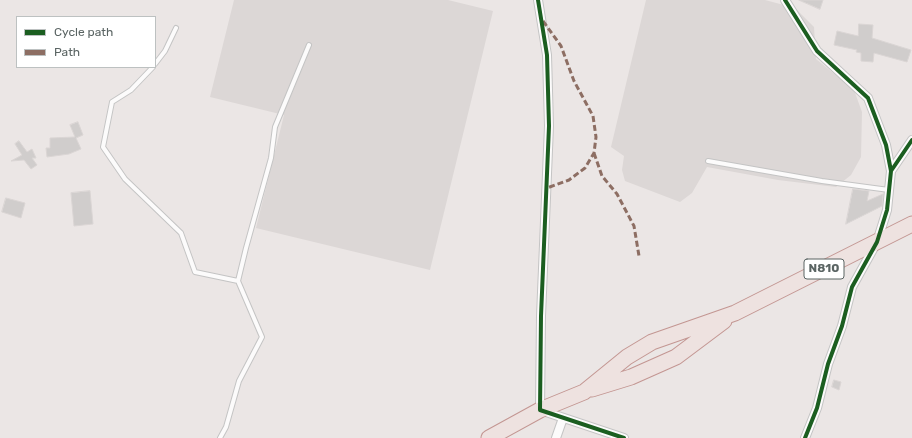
<!DOCTYPE html>
<style>
body{margin:0}
#map{position:relative;width:912px;height:438px;overflow:hidden;background:#ebe6e5;font-family:Rubik,sans-serif}
canvas{display:block}
.legend{position:absolute;left:16px;top:16px;width:140px;height:52px;box-sizing:border-box;background:#fff;border:1px solid #bdc1c1;margin:0;padding:5px 7px;list-style:none;font-size:12px;color:#5a6463}
.legend li{display:flex;align-items:center;gap:8px;height:20px}
.legend b{width:20px;border:1px solid #bdc1c1}
</style>
<div id="map">
<canvas width="912" height="438"></canvas>
<ul class="legend">
<li><b style="height:5px;background:#1b5e20"></b>Cycle path</li>
<li><b style="height:5px;background:#8d6e63"></b>Path</li>
</ul>
</div>
<script>
const context = document.querySelector('canvas').getContext('2d');
context.lineJoin = 'round';
function fillPath(path, color) { context.fillStyle = color; context.fill(path, 'evenodd'); }
function stroke(path, color, width, dash) { context.strokeStyle = color; context.lineWidth = width; context.lineCap = dash ? 'butt' : 'round'; context.setLineDash(dash || []); context.stroke(path); }
function drawText(font, color, halo, rows, align = 'center') {
  context.font = font + ' Rubik,sans-serif'; context.lineWidth = 3; context.setLineDash([]); context.textBaseline = 'middle'; context.strokeStyle = halo; context.fillStyle = color; for (const [text, x, y, turn = 0] of rows) {
    context.save(); context.translate(x, y); context.rotate((+turn || 0) * Math.PI / 180); context.textAlign = isNaN(turn) ? turn : align; if (halo) context.strokeText(text, 0, 0); context.fillText(text, 0, 0); context.restore();
  }
}
const industrial = new Path2D(`
 M234,0H448L493,11L430,270L256,228L284,115L210,97Z
 M646,0H765L795,8L814,27L816,59L854,90L862,112L861,157L851,175L836,187L778,180L707,167L692,193L680,202L625,181L622,170L624,156L611,147Z`);
const building = new Path2D(`
 M799,0H823L820,9Z
 M859,24L873,25L872,38L911,50L907,62L874,53L873,62L861,61V53L856,52L857,50L834,45L837,31L858,36Z
 M78,122L83,135L76,138L81,149L69,154L47,157L46,148H50V138L75,137L70,125Z
 M19,141L27,152L32,149L36,158H32L37,165L31,169L24,160L11,161L22,155L15,144Z
 M853,189L869,191L867,201L883,194L882,206L846,224Z
 M90,191L93,224L74,226L71,193Z
 M6,198L25,203L21,218L2,212Z
 M834,380L841,382L839,390L832,387Z`);
const lane = new Path2D(`
 M155,64L165,51L176,28
 M153,67L131,90L112,102L103,147L125,179L181,233L195,272L238,281
 M708,161L822,181L889,190
 M220,438L226,427L239,381L262,337L238,281L246,248L271,158L275,127L309,45`);
const street = new Path2D(`
 M538,0L547,55L549,126L541,316L540,410L624,438
 M785,0L817,51L868,98L886,145L891,171
 M556,438L563,418
 M805,438L817,408L828,364L842,326L852,287L877,242L887,210L891,171L912,140`);
const highway = new Path2D(`
 M592,389L631,377L676,357L724,321
 M489,438L540,410L584,392L627,357L652,342L735,313L912,224`);
const quiet = new Path2D(`
 M543,21L561,46L574,81L593,116L596,137L594,153L585,168L569,180L547,188
 M594,153L602,176L617,194L634,226L639,256`);
const cycleway = new Path2D(`
 M538,0L547,55L549,126L541,316L540,410L624,438
 M785,0L817,51L868,98L886,145L891,171
 M805,438L817,408L828,364L842,326L852,287L877,242L887,210L891,171L912,140`);
const shields = [
 [824,269,40]
];
const shieldNames = [
 ["N810",824,269]
];
fillPath(industrial, '#dcd7d6');
fillPath(building, '#d0cdcc');
stroke(building, '#dad5d4', 1);
stroke(lane, '#c4c4c4', 6);
stroke(street, '#c4c4c4', 10);
stroke(highway, '#c39692', 17);
stroke(lane, '#fcfbfb', 4);
stroke(street, '#fcfbfb', 8);
stroke(highway, '#eee2e0', 15);
stroke(quiet, '#8d6e63', 3, [6, 3]);
stroke(cycleway, '#1b5e20', 4);
for (const [x, y, w] of shields) { const box = new Path2D(); box.roundRect(x - w / 2, y - 10, w, 20, 3); context.fillStyle = '#fff'; context.fill(box); stroke(box, '#5a6463', 1); }
drawText('bold 12px', '#5a6463', null, shieldNames);
</script>
